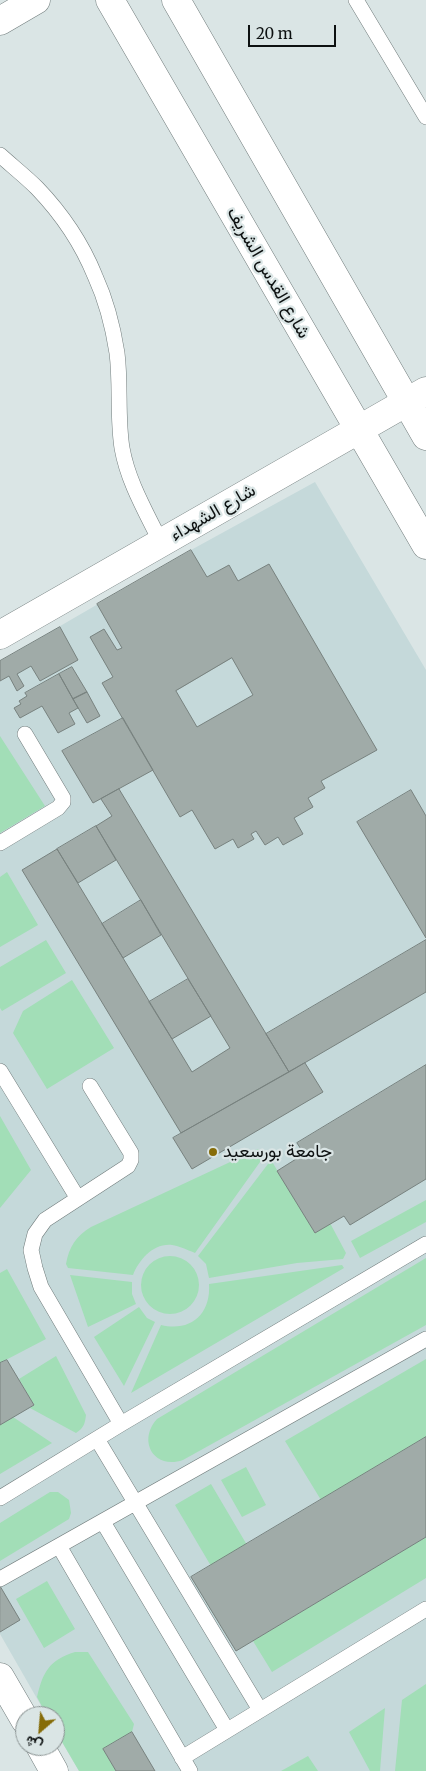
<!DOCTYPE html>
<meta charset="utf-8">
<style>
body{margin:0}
#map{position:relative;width:426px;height:1771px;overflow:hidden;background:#dae5e5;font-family:Merriweather,Vazirmatn,serif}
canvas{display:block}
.north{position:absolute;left:15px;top:1706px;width:50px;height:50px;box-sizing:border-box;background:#dae5e5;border:1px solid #889090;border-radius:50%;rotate:207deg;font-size:14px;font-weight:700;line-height:20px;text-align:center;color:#0d1111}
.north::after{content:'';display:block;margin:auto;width:18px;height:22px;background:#866c08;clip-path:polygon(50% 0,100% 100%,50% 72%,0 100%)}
.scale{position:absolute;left:248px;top:25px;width:88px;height:22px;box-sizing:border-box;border:2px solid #0d1111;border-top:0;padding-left:6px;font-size:15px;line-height:18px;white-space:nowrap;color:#0d1111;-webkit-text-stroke:4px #dae5e5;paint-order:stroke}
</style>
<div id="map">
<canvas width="426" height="1771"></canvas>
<div class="north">ش</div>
<div class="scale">20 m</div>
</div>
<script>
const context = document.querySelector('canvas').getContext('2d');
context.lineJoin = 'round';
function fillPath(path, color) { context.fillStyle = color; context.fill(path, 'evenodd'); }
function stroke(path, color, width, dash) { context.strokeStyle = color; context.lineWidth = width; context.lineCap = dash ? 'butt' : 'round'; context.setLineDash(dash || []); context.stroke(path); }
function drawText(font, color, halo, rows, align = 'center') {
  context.font = font + ' Merriweather,Vazirmatn,serif'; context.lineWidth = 4.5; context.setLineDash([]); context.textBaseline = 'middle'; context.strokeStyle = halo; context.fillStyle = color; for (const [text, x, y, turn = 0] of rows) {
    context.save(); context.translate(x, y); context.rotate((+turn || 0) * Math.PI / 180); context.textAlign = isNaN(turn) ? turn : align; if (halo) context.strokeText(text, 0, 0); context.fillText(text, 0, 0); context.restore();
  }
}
const built = new Path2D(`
 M315,482L426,670V1771H79L55,1730V1716H47L0,1634V661L191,550Z`);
const green = new Path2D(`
 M0,736L45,806L0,833Z
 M7,872L38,925L0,947V877Z
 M46,940L66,973L2,1011L0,1008V967Z
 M72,980L114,1048L47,1089L13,1033L23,1011Z
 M0,1116L31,1170L0,1208Z
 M258,1149L265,1155L195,1253C188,1250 179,1246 172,1245C153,1243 139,1260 133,1275L68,1268L66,1264C69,1247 76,1236 91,1227Z
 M271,1160L315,1233L330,1223L346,1253L343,1259L297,1263L209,1278L206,1264L198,1256Z
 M426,1200V1222L360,1258L351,1241Z
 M141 1285a29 29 0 1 1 58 0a29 29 0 1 1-58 0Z
 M426,1258V1325L183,1460C154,1470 137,1441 157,1419Z
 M342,1265L344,1268L131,1393L161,1325C190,1332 211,1315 209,1284Z
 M7,1269L46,1339L0,1363V1273Z
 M70,1275L132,1282V1294L136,1304L88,1327Z
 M139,1307L147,1318L155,1322L124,1386L94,1337Z
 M56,1356L86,1415C85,1423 84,1428 76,1433L30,1408L34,1405L19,1379Z
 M426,1359V1437L321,1500L285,1441Z
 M13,1417L52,1443L0,1474V1425Z
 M246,1467L266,1505L242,1517L221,1480Z
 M211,1484L247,1545L211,1566L175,1505Z
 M50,1492H58L69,1500L71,1513L69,1519L0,1561V1523Z
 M426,1537V1578L272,1672L253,1641Z
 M47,1581L75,1629L44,1648L16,1599Z
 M75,1652H88L134,1724L132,1732L103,1749L116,1771H79L55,1730V1716H47L37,1697C43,1672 49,1660 75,1652Z
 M426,1684V1771H395L402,1700Z
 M385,1708L380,1771H370L349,1732Z
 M308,1756L318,1771H281Z`);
const building = new Path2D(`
 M191,550L207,577L229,565L238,581L269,564L377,750L321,781L325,788L308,798L313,807L294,818L303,834L283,845L278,837L265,845L256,831L251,834L254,839L238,848L233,839L215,849L192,810L180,817L102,683L113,677L90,637L104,629L117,650L122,648L97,604ZM232,658L253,695L197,727L176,691Z
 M60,627L78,660L40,681L31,666L17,674L24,686L17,691L9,676L0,681V661Z
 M72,667L87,692L73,699L59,674Z
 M59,674L78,708L69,713L75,724L58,733L42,706L20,718L14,708L21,704L19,701L27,696L25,693Z
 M87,692L100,716L87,723L73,699Z
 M123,718L153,770L93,803L62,751Z
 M119,789L289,1072L181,1133L22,870L57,849L192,1072L230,1048L96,826L112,816L101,799Z
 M411,790L426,816V938L357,822Z
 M96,826L116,860L78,883L57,849Z
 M141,900L161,935L123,958L102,924Z
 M426,940V992L289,1072L266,1034Z
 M188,979L211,1016L172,1039L149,1002Z
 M305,1063L323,1092L192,1169L173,1138Z
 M426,1065V1179L350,1225L344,1216L315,1233L277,1171L304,1154L297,1143Z
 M7,1360L34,1405L0,1425V1363Z
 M426,1437V1537L236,1651L191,1577Z
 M0,1586L20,1620L0,1632Z
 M132,1732L155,1771H116L103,1749Z`);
const service = new Path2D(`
 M356,0L426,117
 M0,155C12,166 25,176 37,188C61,213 82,244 95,276C106,300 113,327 117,353C121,385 117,416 122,448C128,482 146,512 161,543
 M0,843L58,808L63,802V798L25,734
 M0,1071L77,1197
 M90,1086L131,1153V1160L128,1166L45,1220L35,1234L31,1250L35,1268L41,1287L121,1424
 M97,1439L260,1710
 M0,1498L121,1424L426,1244
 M103,1522L227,1730
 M59,1546L190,1771
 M0,1579L426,1339
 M182,1758L426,1609`);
const minor = new Path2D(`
 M0,635L426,391
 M0,1677L25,1720
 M40,1746L54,1771`);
const secondary = new Path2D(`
 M110,0L426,545
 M176,0L426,436
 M0,21L36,0`);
const markers = [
 [213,1152,5,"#866c08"]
];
const streetNames = [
 ["شارع القدس الشريف",268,273,60],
 ["شارع الشهداء",213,513,-30]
];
const poiNames = [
 ["جامعة بورسعيد",223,1152]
];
fillPath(built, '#c5d9da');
fillPath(green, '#a2deb7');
fillPath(building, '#a0aba8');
stroke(building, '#78827f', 1);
stroke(service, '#717c7c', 16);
stroke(minor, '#717c7c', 29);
stroke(secondary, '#717c7c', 29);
stroke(service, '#fff', 15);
stroke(minor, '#fff', 28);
stroke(secondary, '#fff', 28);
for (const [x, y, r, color] of markers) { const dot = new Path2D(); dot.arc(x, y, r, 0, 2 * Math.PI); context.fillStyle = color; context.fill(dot); stroke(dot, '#dae5e5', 2); }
drawText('18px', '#0d1111', '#dae5e5', streetNames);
drawText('18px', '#0d1111', '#dae5e5', poiNames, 'left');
</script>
